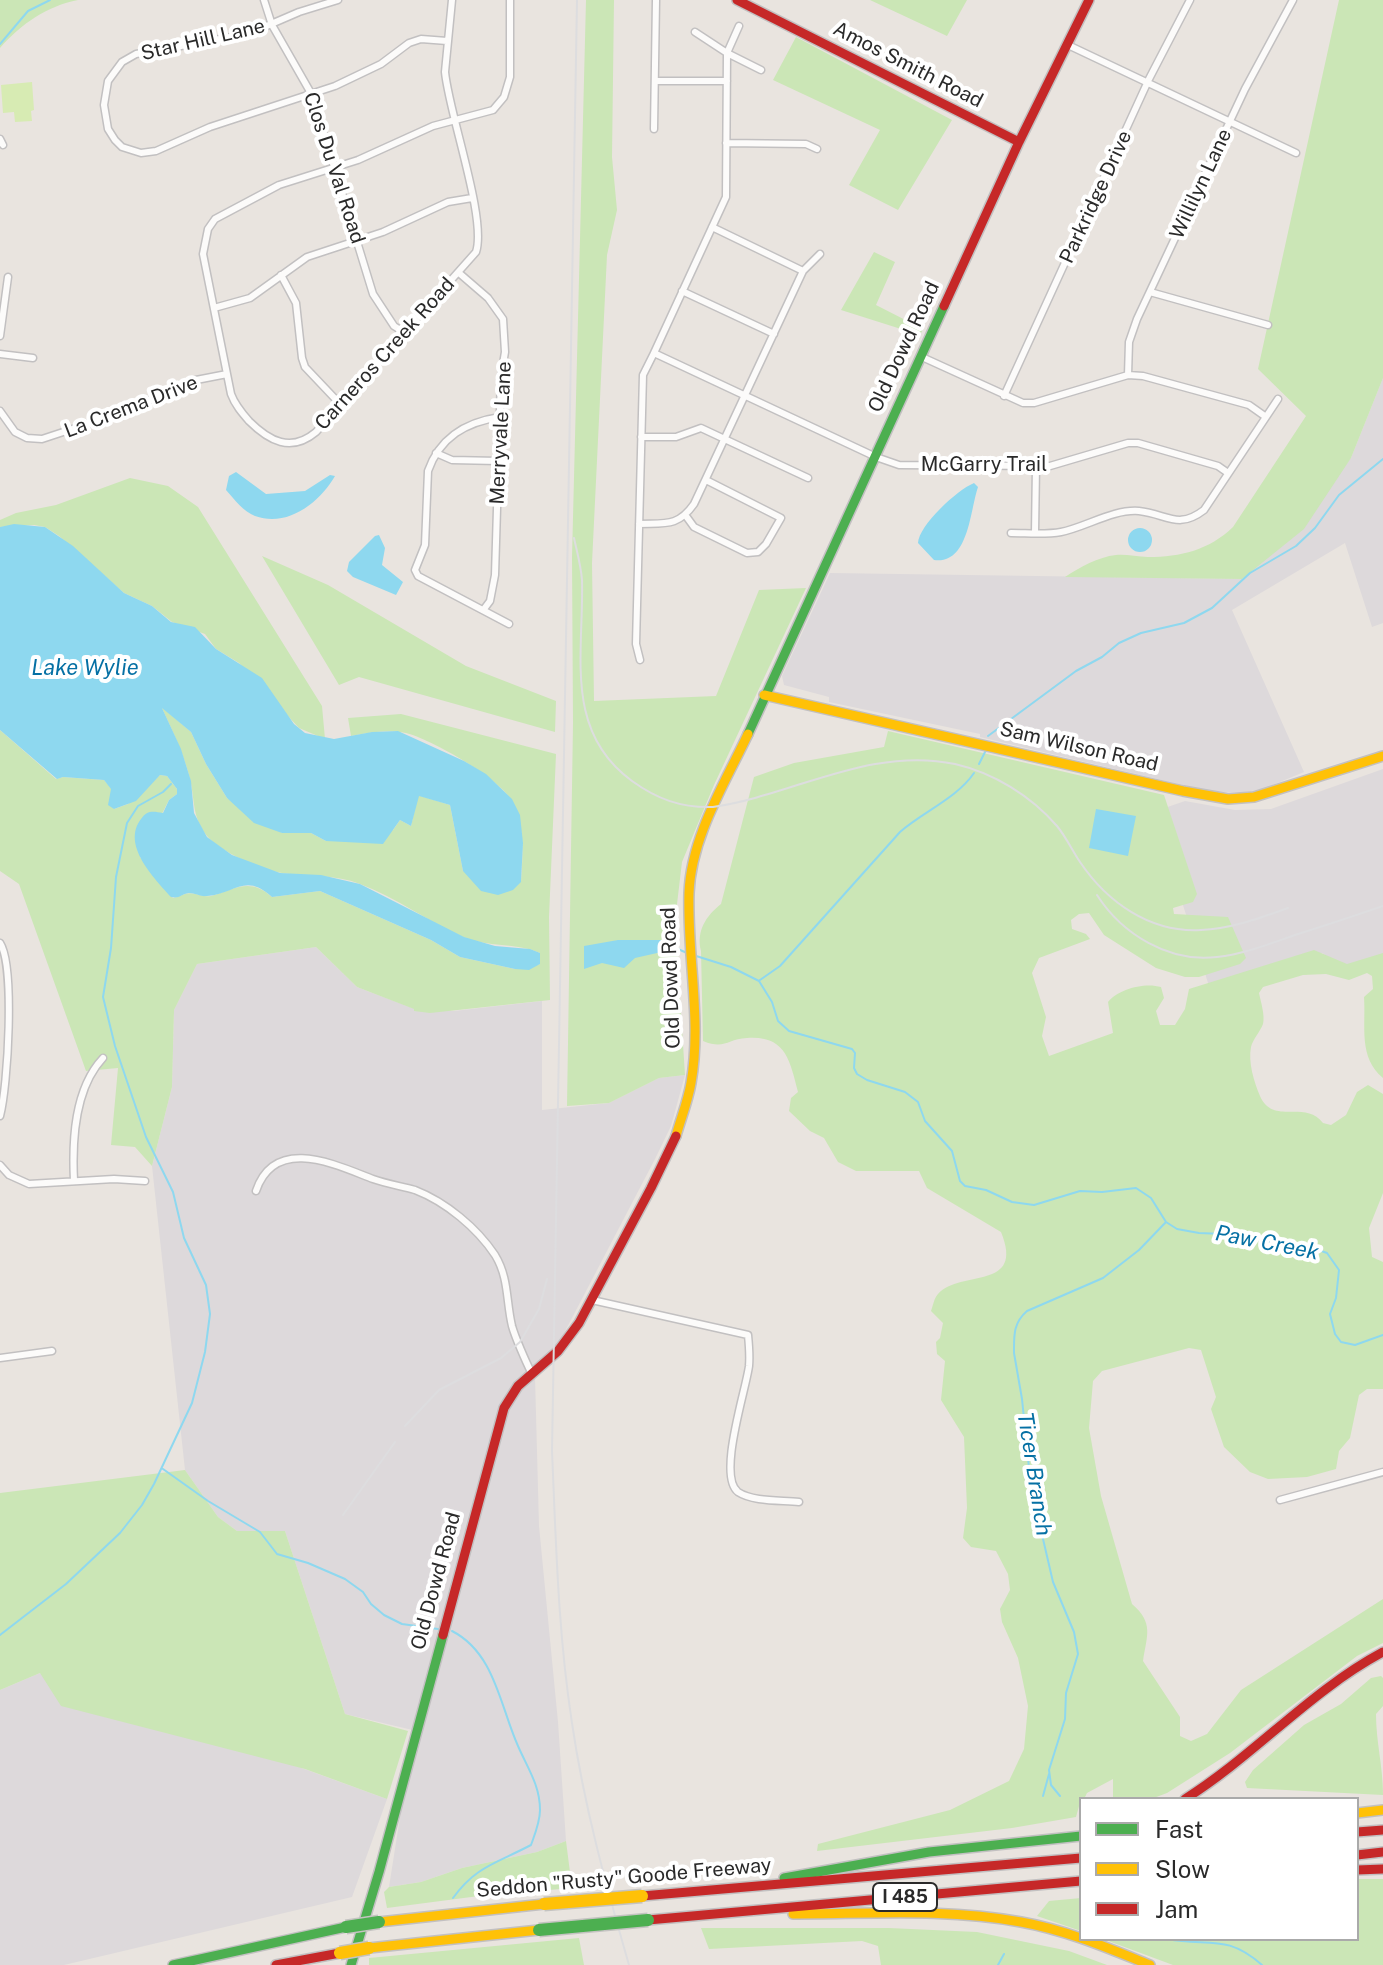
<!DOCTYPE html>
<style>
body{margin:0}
#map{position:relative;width:1383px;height:1965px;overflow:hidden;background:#e9e4df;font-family:"Public Sans",sans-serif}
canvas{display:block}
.legend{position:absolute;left:1079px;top:1797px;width:280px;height:144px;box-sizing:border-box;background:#fff;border:2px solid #aaa;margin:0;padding:10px 14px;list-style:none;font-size:24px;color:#2a2a2a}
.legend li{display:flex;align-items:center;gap:16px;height:40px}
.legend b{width:40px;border:2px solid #aaa}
</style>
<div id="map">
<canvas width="1383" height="1965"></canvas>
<ul class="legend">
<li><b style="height:10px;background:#4caf50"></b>Fast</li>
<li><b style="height:10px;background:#ffc107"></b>Slow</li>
<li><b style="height:10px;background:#c62828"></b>Jam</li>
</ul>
</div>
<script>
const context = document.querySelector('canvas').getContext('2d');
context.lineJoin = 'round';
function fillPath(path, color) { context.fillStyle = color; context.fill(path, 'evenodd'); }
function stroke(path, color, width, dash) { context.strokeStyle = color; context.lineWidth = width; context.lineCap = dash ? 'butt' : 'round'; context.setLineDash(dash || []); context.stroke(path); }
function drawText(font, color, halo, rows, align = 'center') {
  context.font = font + ' "Public Sans",sans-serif'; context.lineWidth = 8; context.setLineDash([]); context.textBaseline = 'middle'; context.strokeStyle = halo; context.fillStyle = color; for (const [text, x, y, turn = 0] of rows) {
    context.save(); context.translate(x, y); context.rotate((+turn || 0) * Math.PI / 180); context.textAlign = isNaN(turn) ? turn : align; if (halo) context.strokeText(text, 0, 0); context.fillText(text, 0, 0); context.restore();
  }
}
const industrial = new Path2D(`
 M1383,378V623L1372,627L1345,543L1232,610L1304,772L1263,789L1240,793L1208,791L980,737V734L829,702V697L784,685L782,676L830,573L1242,579L1351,458Z
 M1383,769V958L1344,970L1322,953L1210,989L1153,812L1185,801L1235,810L1271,809Z
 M316,947L357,987L415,1009L454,1011L542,1001V1110L609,1103L659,1078L685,1075L671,1126L655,1159L561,1339L535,1377L539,1526L558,1722L566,1841L537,1852L462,1868L421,1882L389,1887L403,1798L421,1732L345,1714L285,1531H237L218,1517L185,1470L152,1166L172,1087L174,1010L197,964Z
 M40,1673L387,1799L352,1897L64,1965H0V1690Z`);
const green = new Path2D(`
 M0,0H78C47,6 21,24 0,48Z
 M586,0H614L612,157L617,210L607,255L592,563L594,701L716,696L759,590L806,588L714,785L682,862L675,921L685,1075L659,1078L609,1103L567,1106L573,723L572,557Z
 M870,0H967L947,36Z
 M1339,0H1383V378L1351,458L1304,529L1242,579L1065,577C1080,567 1098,557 1116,555C1126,554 1137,557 1148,557C1181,557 1209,550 1233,527L1306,416L1258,369Z
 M796,37L952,120L898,210L849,185L880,130L773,80Z
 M874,252L895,262L876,305L923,329L920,335L841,310Z
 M130,478L168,486L198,507L322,706L325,739L299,728L239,663L216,649L205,634L172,622L152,606L124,593L59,536L45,527L34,525L0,527V520L16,513L56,505Z
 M262,556L328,585L466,666L556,701L555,732L359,677L339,685Z
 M161,706L191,732L206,764L227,798L282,833H311L326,841H350L393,830L400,820L411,826L418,795L450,805L463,871L521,882C523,854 525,829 513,803C503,780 431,739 406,733C387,729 369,733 351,736L348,718L401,714L556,754L549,917L550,1000L430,1013L414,1011V1009L357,987L316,947L197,964L174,1010L172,1087L152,1166L135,1147L111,1145L118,1068L86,1071L19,884L0,871V730L56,779L63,777L104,780L112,789L114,809L128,804L160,775L167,776L177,789V794L169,800L140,857L173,898C178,897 181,895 185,894C194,891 202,898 211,896C235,889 250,877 272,897L320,891L431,940L460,957L515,969L540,964V953C516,942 488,948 463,937C428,922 396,897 360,884C335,874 309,877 282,873C262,870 220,852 207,836C192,818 195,800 190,779C184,754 172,730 161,706Z
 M888,731L1164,795L1197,894L1193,902L1173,908L1174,914L1228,917L1246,958L1240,964L1199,977H1185L1156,968L1104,935L1089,913L1079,914L1071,920L1072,929L1086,934L1090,939L1039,958L1032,973L1046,1017L1042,1036L1049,1056L1113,1033L1108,1002C1118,989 1145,982 1161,987L1164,998L1156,1011L1160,1025H1175L1185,1009L1189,989L1314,950L1347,964L1383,953V1078C1358,1057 1366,1027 1364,997L1373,989L1372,976L1367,973L1349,980L1326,974L1303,975L1263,987L1259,993C1261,1003 1265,1015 1263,1024C1260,1032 1253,1039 1251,1047C1248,1062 1254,1082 1260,1096C1273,1126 1305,1099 1323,1123L1331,1125L1346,1115L1357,1092L1368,1085L1383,1094V1193L1369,1228L1372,1257L1383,1262V1389H1367L1359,1395L1350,1438L1339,1451L1336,1469L1307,1477L1268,1479L1250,1472L1224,1447L1211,1409L1216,1397L1201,1350L1189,1348L1102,1371L1093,1381L1089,1428L1101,1496L1132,1604C1154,1623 1147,1635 1143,1661L1180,1717V1736L1191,1741L1207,1734L1241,1690L1383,1599V1643L1357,1656L1230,1753L1167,1793L1151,1799H1113V1779L1087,1793L1084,1799H1081L1076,1817L1012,1828L817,1851L818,1844L950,1810L1009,1781L1024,1749L1028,1706L1018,1658L1002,1622L1000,1609L1010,1590L1008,1574L996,1551L971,1547L963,1538L967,1508L964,1437L941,1400L945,1361L937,1354L936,1342L940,1338L943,1323L931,1311C933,1306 934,1298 938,1294C961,1269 1025,1291 1001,1232L927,1188L919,1171H856L838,1162L824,1138L810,1131L789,1111L791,1098L798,1092C790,1061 786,1035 747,1038C727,1039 725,1050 703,1041L701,951C696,931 706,916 721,904L754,777L794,763L884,747Z
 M185,1470L218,1517L237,1531H285L345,1714L408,1731L387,1799L305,1769L61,1706L40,1673L0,1690V1493Z
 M1381,1676L1383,1678V1706L1376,1714C1376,1742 1383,1766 1383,1795L1247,1788L1245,1782L1253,1770L1304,1725L1341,1704L1371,1678Z
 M566,1841L572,1888L479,1896L387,1908L384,1892L389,1887L421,1882L462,1868L537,1852Z
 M1357,1879H1383V1965H1173L1103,1939H1357Z
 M1081,1898V1931L1037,1916L1049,1901Z
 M701,1928H889L977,1932L1069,1951L1107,1965H881L878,1946L862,1941L709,1949Z
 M579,1938L584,1965H369V1958Z`);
const pitch = new Path2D(`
 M32,82L34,110L31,111L32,121L15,122L14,112L3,113L1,85Z`);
const water = new Path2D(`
 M236,472L266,494L305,491L330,475L335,476C320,502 288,528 255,516C244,512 234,499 226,490L229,476Z
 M974,483L978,487C970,510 969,565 934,560L918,543C919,525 957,490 974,483Z
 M14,524L45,527L73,546L124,593L152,606L171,622L195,627L216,649L262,678L294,724L305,733L334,739L372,732L398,731L464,761L486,774L512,799L520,815L523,843L521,882L513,890L498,895L481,891L463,871L450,805L419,796L411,826L400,820L383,844L326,841L311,833H282L254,823L227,798L206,764L191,732L162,708L181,749L191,781L194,813L207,837L232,855L280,873L321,875L360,884L464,937L495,946L530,949L540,953V964L529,970L515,969L460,957L431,940L320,891L272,897C245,872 235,894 207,896C201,897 195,893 189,893C181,894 180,899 171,897C154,878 121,845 141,819C147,810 153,811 163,813L169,800L177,794V789L167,776L160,775L136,801L114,809L108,805L111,789L104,780L63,777L57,779L0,730V527Z
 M1128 540a12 12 0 1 1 24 0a12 12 0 1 1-24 0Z
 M379,535L385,548L382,565L403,582L396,595L353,577L347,571L349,562L375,536Z
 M1096,809L1136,816L1128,856L1089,848Z
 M618,940H663L673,946L666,951L635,958L624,968L602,963L584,969V946Z`);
const stream = new Path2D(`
 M0,44L28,11L50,0
 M988,736L1076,671L1102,657L1119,643L1141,633L1184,623L1212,608L1250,573L1296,546L1315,528L1339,495L1383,459
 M979,764L985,752
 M671,946L687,953
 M693,955L731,967L759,981L772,1002L778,1021L789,1031L852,1049L855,1053L854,1068L857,1074L867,1080L905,1092L918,1102L925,1121L952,1151L960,1181L965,1186L986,1190L1012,1202L1034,1205L1080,1191L1102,1192L1136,1188L1151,1198L1166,1222L1177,1229L1199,1233L1249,1235L1283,1247L1313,1248L1327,1253L1339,1270L1336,1298L1330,1314L1335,1334L1341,1342L1355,1345L1383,1335
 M760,980L780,966L900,832C923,812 957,798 974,773
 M163,1469L208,1501L260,1532L277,1554L308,1563L345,1579L363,1592L371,1604L384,1615L402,1624L438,1629
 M452,1631C495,1653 500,1706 518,1746C527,1767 540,1785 540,1810C540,1822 535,1834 531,1845C497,1863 476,1866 453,1898
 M0,1635L66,1584L120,1533L142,1505L154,1484L192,1403L205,1352L210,1314L206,1285L184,1238L173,1192L146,1137L115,1046L103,997L111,948L116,877L127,823L138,806L163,792L171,784
 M1043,1796L1049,1774
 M1060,1796L1051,1785L1049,1770L1065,1719L1066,1693L1078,1654L1074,1632L1053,1582L1040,1526L1029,1468L1022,1399L1014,1353C1014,1336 1013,1323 1027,1311L1103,1278L1139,1250L1166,1222
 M1167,1939C1208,1947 1226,1933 1262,1965
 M998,1965L1004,1954`);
const street = new Path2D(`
 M264,0L272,25L312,95L373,294L394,326L405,333
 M338,0L299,12L248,34L136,54L122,62L108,81L104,105L108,129L115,140L122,147L141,153L156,151L210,127L335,86L381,64L409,43L421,39L447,41
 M452,0L445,72C449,114 487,219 476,252L316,432C291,453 269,441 249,421C242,413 235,405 231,394L203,254L208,229L215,219L279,185L358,160L433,126L493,110L504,97L510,77V0
 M695,32L727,53L761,70
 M1068,45L1296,153
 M655,81H727
 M654,129L656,0
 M0,139L3,145
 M726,143L806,144L817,149
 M712,227L803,271
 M459,273L488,298L503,319L505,352L501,376L495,575L490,601L484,609
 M281,275L296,303L302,358L305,367L341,405
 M682,291L774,334
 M1150,292L1268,325
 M214,308L250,298L307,257L383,232L448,202L472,198
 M0,336L8,277
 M654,353L726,197L727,53L739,26
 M0,354L33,358
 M922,357L1023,403H1034L1128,375L1143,376L1249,405L1266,417
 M1128,375L1129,342L1137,319L1245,89L1293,0
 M1004,396L1149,79L1190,0
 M0,411L15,432L27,438L42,439L127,411L191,381L227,374
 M500,417C466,422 440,437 428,471L425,545L415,570L418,576L509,624
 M641,437H676L701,428L808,478
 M436,453L452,460L498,461
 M686,516L694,527L747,553L758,552L766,544L781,518L706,480
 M639,524C665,523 678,527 694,504L803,271L820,254
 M1011,533C1027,533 1045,535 1061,532C1086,527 1113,509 1139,511C1167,514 1178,530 1204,510L1278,399
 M1035,533L1036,466
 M640,660L636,644L643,375L654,353L876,457L899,465L1050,466L1128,443H1138L1218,466L1228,473
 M0,943C15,966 8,1086 0,1116
 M0,1165L9,1175L29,1184L114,1179L145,1181
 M74,1181C72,1141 74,1089 103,1058
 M256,1191C275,1135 336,1165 373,1179C387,1184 401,1186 415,1190C446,1202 477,1228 495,1255C509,1278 506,1301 512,1326C515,1337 526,1362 531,1372
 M592,1300L748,1335C749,1345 750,1355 749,1366C746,1390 717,1476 738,1492C753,1502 782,1500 799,1502
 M0,1358L52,1351
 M1280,1500L1383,1472`);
const fast = new Path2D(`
 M748,734L944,306
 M784,1878L929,1852L1081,1836
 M173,1965L346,1927
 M351,1965L379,1872L443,1635`);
const slow = new Path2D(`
 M764,695L1183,791L1228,799L1254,797L1383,756
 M676,1136C681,1118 688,1101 691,1083C702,1021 687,956 689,893C691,837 725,783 748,734
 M1357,1813L1383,1810
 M793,1914C869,1914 946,1908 1021,1922C1066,1930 1108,1948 1150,1965
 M379,1922L544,1904
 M369,1948L539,1930`);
const jam = new Path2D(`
 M737,0L1019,142
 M944,306L1019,142L1089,0
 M443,1635L504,1408L518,1386L558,1351L579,1323L651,1188L676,1136
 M1185,1799C1255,1755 1310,1691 1383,1652
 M1357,1832L1383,1830
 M1357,1855L1383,1852
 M1357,1870L1383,1869
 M642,1896L1081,1858
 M648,1920L1081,1881
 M276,1965L340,1953`);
const rail = new Path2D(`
 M577,0L552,1451C556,1542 558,1633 572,1723C584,1806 606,1885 629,1965
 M574,538C577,552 581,566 582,580C584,653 563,731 632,781C657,799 681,808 713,807C794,795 870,746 955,764C994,773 1031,796 1057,826C1066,837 1072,850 1080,862C1107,902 1150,933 1201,930C1231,929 1260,918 1288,908
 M1097,895C1122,934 1169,963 1217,957C1244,954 1269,944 1295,935C1324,926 1354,916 1383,906
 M405,1426L439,1390L501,1358L520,1342L539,1309L547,1279
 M343,1515L395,1442`);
const fastBridge = new Path2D(`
 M346,1927L379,1922
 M539,1930L648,1920`);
const slowBridge = new Path2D(`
 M544,1904L642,1896
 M340,1953L369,1948`);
const shields = [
 [905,1897,64]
];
const shieldNames = [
 ["I 485",905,1897]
];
const streetNames = [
 ["Star Hill Lane",203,40,-13],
 ["Amos Smith Road",908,65,27],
 ["Clos Du Val Road",334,168,72],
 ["Willilyn Lane",1201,184,-65],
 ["Parkridge Drive",1096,197,-65],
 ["Old Dowd Road",904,347,-65],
 ["Carneros Creek Road",385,354,-48],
 ["La Crema Drive",131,407,-21],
 ["Merryvale Lane",501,433,-87],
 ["McGarry Trail",984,465],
 ["Sam Wilson Road",1079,747,13],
 ["Old Dowd Road",671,978,-92],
 ["Old Dowd Road",436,1581,-75],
 ["Seddon \"Rusty\" Goode Freeway",624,1878,-5]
];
const waterNames = [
 ["Lake Wylie",85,668],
 ["Paw Creek",1267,1243,11],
 ["Ticer Branch",1034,1474,81]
];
fillPath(industrial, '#ddd9db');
fillPath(green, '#cbe6b6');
fillPath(pitch, '#d7ebb3');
fillPath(water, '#8ed8ef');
stroke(stream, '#8ed8ef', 2);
stroke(street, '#c2c0c1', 9);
stroke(fast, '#c2c0c1', 12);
stroke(slow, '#c2c0c1', 12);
stroke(jam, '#c2c0c1', 12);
stroke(street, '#fcfbfa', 6);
stroke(fast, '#4caf50', 9);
stroke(slow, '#ffc107', 9);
stroke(jam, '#c62828', 9);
stroke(rail, '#dddddf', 2);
stroke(fastBridge, '#c4c3c1', 15, []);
stroke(slowBridge, '#c4c3c1', 15, []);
stroke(fastBridge, '#4caf50', 12);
stroke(slowBridge, '#ffc107', 12);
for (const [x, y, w] of shields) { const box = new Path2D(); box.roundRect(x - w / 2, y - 14, w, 28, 6); context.fillStyle = '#fff'; context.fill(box); stroke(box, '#2a2a2a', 2); }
drawText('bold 18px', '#2a2a2a', null, shieldNames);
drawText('20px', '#2a2a2a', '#fff', streetNames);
drawText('italic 22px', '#0570a4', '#fff', waterNames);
</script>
